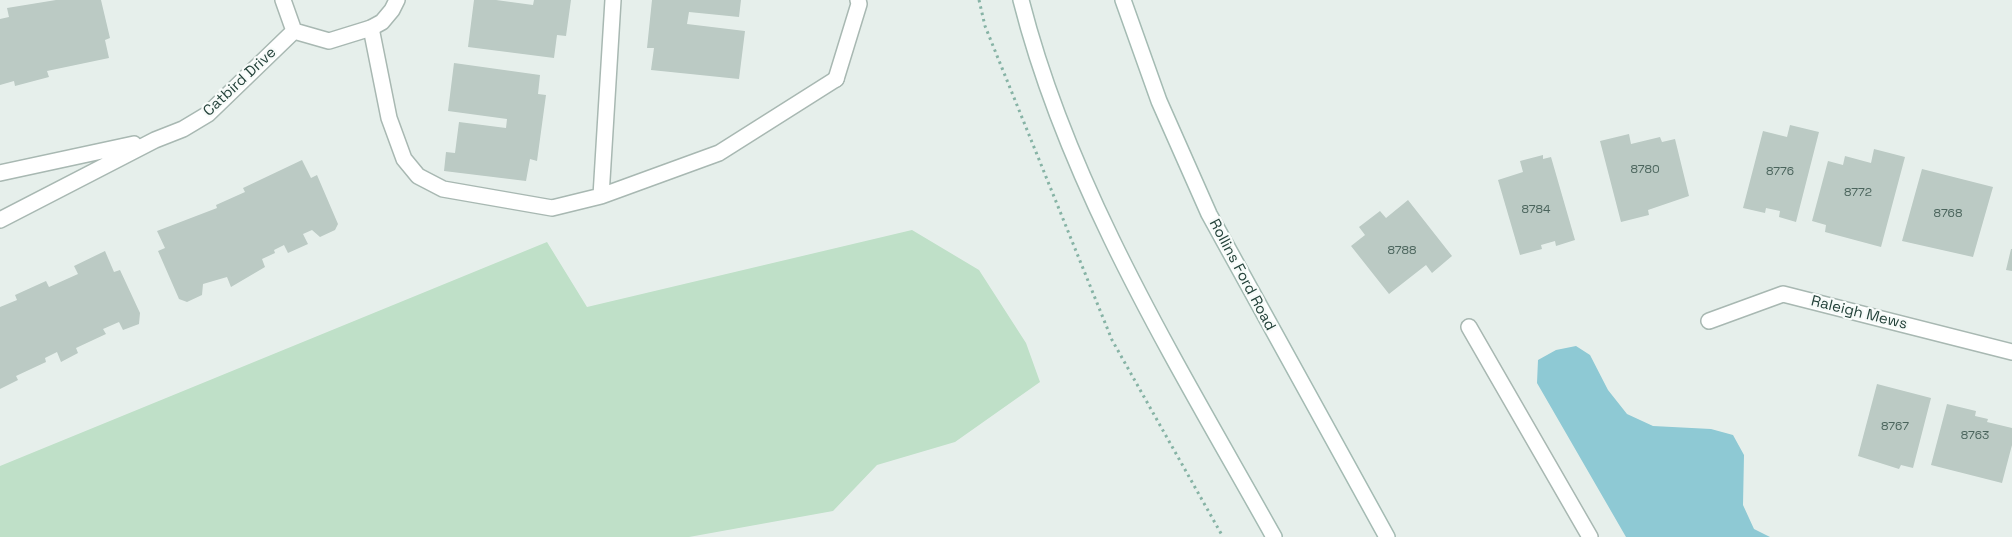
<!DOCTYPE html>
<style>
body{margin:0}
canvas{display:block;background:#e6efeb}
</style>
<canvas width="2012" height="537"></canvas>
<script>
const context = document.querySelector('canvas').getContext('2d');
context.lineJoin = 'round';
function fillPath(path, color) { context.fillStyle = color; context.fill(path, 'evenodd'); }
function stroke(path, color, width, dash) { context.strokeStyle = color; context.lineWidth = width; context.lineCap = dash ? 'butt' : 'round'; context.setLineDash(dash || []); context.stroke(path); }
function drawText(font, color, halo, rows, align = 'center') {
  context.font = font + ' "Space Grotesk",sans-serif'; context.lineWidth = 4.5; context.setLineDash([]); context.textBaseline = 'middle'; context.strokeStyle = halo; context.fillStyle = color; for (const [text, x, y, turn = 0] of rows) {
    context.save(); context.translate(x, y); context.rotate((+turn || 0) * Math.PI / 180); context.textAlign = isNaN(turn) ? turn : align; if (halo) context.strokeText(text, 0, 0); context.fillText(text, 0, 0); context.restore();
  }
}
const green = new Path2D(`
 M912,230L979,270L1026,343L1040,382L955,442L877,465L833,511L689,537H0V466L547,242L587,307Z`);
const water = new Path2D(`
 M1576,346L1590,355L1608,390L1627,414L1653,426L1711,429L1733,435L1744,455L1743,505L1754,529L1770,537H1626L1537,383L1538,360L1556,350Z`);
const building = new Path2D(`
 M56,0H101L110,38L105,40L109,58L47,71L49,77L15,86L14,81L0,85V19L9,17L7,8Z
 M474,0H496L533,5L534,0H571L566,36L557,35L554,58L468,47Z
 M652,0H741L739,17L689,12L687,24L745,31L739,79L651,70L654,48H647Z
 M454,63L540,75L538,94L546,95L537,161L530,159L526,181L444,171L446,152L455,153L459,122L506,128L507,119L448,111Z
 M1790,125L1819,132L1796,222L1779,217L1780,211L1766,208L1765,213L1743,208L1763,131L1787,137Z
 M1629,134L1631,144L1660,137L1662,142L1675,139L1689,196L1648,210L1649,215L1621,222L1600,141Z
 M1874,149L1905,157L1881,247L1825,232L1826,225L1812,221L1828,161L1843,165L1845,156L1871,163Z
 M1543,155V159L1551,157L1575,240L1556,246L1555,241L1541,245L1542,249L1520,255L1498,180L1523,172L1520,161Z
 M302,160L311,178L317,175L338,224L335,230L320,237L312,230L303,234L308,244L288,253L284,245L274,250L275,253L262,259L265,267L231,287L227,277L203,284L202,295L187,302L179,299L158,251L165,248L157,231L217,208L216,205L245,192L243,188Z
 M1922,169L1993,187L1973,257L1902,241Z
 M1408,200L1452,256L1432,273L1426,265L1389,294L1351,246L1365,235L1359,227L1380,211L1386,218Z
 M2011,249H2012V271L2006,270Z
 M105,251L114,272L120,270L140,313L139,324L123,330L119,322L103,329L106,334L76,348L78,353L61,362L57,352L45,358L46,362L16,376L18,380L0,389V307L17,300L15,295L46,281L49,287L78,274L74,266Z
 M1877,384L1931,398L1913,468L1901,465L1899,469L1858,456Z
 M1947,404L1976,411L1975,416L1988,419L1987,422L2012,428V445L2002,483L1931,465Z`);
const path = new Path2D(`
 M979,0L985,26L1112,340L1223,537`);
const service = new Path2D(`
 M371,28L389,118L404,159L418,176L443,189L552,208L601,196L719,153L836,79
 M601,196L613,0
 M1469,327L1590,537`);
const minor = new Path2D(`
 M283,0L294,31L329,41L371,28L382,22L392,10L397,0
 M836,79L859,4L858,0
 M0,173L134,144
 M0,220L155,140L183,129L208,114L294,31
 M1709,321L1783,294L2012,352`);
const secondary = new Path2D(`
 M1021,0C1069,190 1179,367 1274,537
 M1123,0L1159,101L1209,214L1387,537`);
const numberNames = [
 ["8780",1645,170],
 ["8776",1780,172],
 ["8772",1858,193],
 ["8784",1536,210],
 ["8768",1948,214],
 ["8788",1402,251],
 ["8767",1895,427],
 ["8763",1975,436]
];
const streetNames = [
 ["Catbird Drive",240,82,-43],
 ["Rollins Ford Road",1242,275,62],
 ["Raleigh Mews",1859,313,14]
];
fillPath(green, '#bfe0c8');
fillPath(water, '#8ec9d4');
fillPath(building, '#bbcac4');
stroke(service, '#a8b8b2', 18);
stroke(minor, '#a8b8b2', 18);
stroke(secondary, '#a4bbb3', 18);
stroke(path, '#86b3a5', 3, [2.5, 4]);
stroke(service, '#fff', 15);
stroke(minor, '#fff', 15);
stroke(secondary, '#fff', 15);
drawText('12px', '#4a645c', null, numberNames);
drawText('15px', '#24423a', '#f7fbf9', streetNames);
</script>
